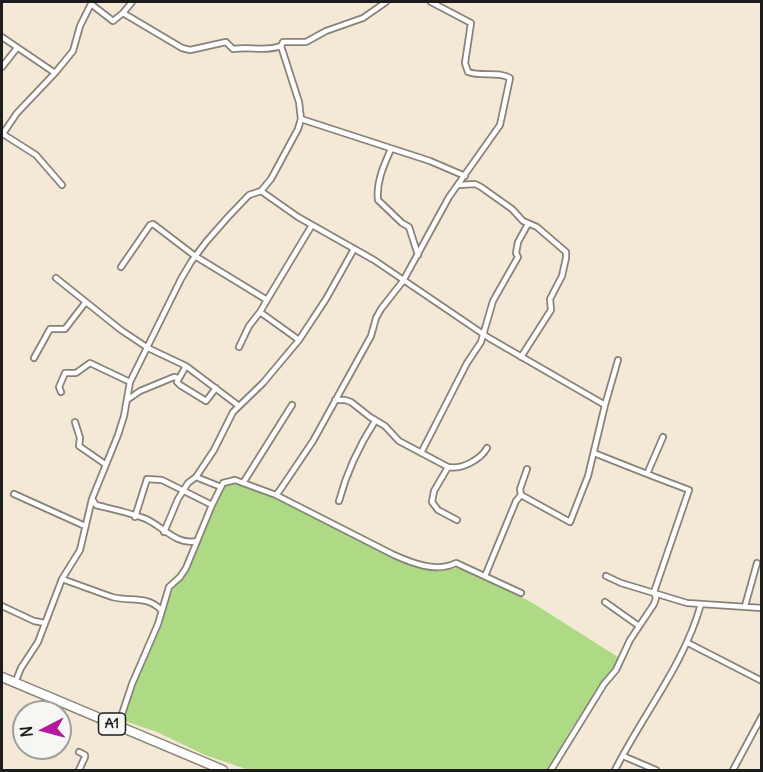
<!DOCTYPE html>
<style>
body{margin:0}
#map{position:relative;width:763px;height:772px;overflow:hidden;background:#f4e8d6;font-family:Delius,sans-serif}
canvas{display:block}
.frame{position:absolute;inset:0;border:3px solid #1c1c1c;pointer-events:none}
.north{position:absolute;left:12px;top:700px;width:60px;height:60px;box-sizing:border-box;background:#f6f6f2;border:2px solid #9f9f9c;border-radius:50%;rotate:264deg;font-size:16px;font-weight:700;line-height:24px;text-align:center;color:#1c1c1c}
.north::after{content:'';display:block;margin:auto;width:21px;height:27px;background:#b5179e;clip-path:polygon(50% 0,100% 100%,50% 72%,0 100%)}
</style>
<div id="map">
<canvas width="763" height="772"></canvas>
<div class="frame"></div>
<div class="north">N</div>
</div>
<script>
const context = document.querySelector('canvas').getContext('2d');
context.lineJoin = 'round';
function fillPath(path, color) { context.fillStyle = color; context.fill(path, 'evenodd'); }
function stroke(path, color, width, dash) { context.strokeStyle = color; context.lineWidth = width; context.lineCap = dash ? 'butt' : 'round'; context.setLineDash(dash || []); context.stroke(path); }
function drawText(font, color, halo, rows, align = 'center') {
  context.font = font + ' Delius,sans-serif'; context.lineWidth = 4.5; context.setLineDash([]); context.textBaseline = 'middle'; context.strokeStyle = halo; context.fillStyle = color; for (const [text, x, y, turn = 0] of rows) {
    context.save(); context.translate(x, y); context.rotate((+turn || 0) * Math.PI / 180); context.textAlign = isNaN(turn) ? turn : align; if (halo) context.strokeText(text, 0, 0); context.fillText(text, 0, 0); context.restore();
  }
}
const green = new Path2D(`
 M231,483L241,484L266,494L338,528L403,563L441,571L462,567L531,602L618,657L615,667L571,729L548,770H249L205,755L157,732L122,720L172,591L187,571L213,507L224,487Z`);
const minor = new Path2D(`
 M123,13L132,2
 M2,37L55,73
 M2,67L17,48
 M301,119L430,161L465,176
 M3,134L36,155L62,185
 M2,135L17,113L55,73L73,51L80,26L91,4L113,21L123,13L182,48L190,50L226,42L233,49C250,46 265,52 281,46L283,42H306L326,31L363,18L386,2
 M391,149C384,165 376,182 378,200L402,223L409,227L418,255
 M459,185L475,184L481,187L512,209L523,221L537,227L566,252V258L562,276L550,299L551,310L521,357
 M261,191L298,217L374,260L489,338L605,405L588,476L570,522L521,495L520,489L527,469
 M121,267L150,225L153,224L195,256L267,300L260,312L299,340
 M56,278L121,330L148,348L186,366L239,406
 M267,300L312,225
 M239,347L249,326L260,312
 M34,358L50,329H65L85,303
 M186,366L177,382L180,385L206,401L216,388
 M61,392L59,387L65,373H76L90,363L130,382
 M127,400L140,391L174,377L178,378
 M335,400H345L351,402L370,417L385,426L399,441L448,467C462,470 481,459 487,448
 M605,405L618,360
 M75,422L80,438L79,446L105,464
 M421,453L467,363L481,342L493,301L518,257L516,253L518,242L528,224
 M594,453L647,474
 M448,467L434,491L432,502L438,510L457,520
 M196,477L221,487
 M243,483L292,405
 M14,494L85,526
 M276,495L394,555C412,563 436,573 456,563L521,593
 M92,499L96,505C112,509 131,513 146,519C162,526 177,546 197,541
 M339,501C347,471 359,446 375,421
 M135,517L147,479L162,480L212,505
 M164,532L178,499L188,483L196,477L214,450L233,412L263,383L299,340L326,299L354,249
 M485,576L516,501L521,495
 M606,576L621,583L687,603L762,608
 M62,579L112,597C130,602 147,595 161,610
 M605,602L639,626
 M2,606L34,621L45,623
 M745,606L757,563
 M688,643L762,681
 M15,683L21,668L38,642L62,579L80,550L92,499L118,435L124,416L130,382L181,279L191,262L206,242L228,217L249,195L261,191L271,179L298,129L301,119L299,102L281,46
 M118,726L132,684L158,624L169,587L180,577L186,568L212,505L223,483L235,480L276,495L280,490L313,441L371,336L376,318L381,309L403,281L449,197L500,125L510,78C499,71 481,77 468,72L465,63L471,23L431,2
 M79,752L85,755V757L79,770
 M623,756L656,770
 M551,770L604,684L616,670L630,640L654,604L656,598L654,592L689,490L647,474L663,437
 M615,770C643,714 684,665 701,604
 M733,770L762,716`);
const trunk = new Path2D(`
 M2,677L223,770`);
const shields = [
 [112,724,27]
];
const shieldNames = [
 ["A1",112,724]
];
fillPath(green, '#aeda86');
stroke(minor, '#888279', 8);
stroke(trunk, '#888279', 11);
stroke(minor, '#fff', 4.5);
stroke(trunk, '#fff', 8);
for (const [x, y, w] of shields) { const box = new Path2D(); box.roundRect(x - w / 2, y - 11, w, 22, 4.5); context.fillStyle = '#f6f6f2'; context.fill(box); stroke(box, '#1c1c1c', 1.5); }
drawText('bold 14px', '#1c1c1c', null, shieldNames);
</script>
